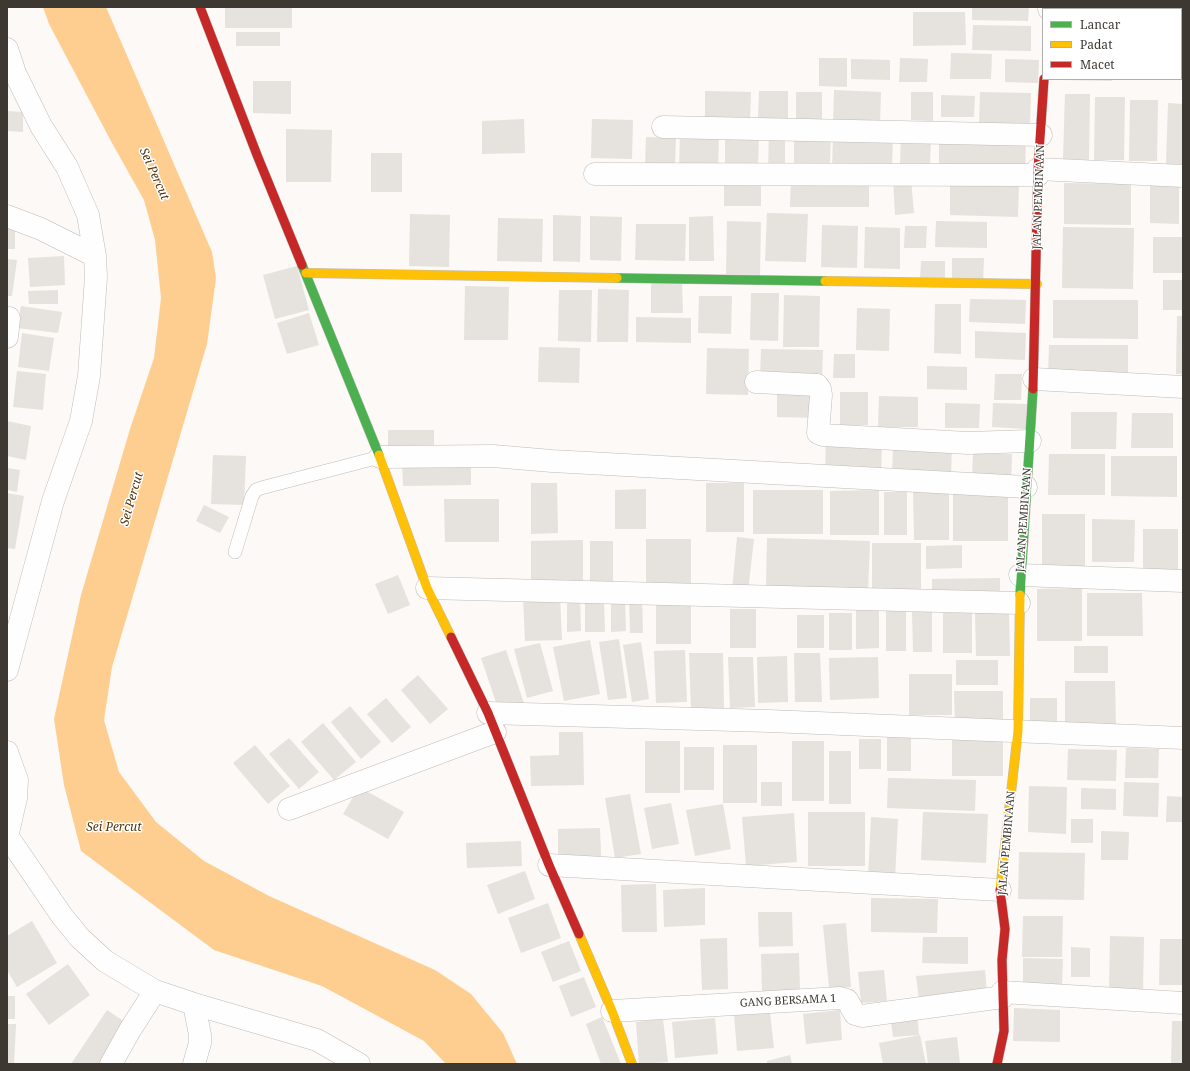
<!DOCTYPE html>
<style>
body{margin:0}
#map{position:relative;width:1190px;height:1071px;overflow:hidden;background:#fcf9f6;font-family:"Noto Serif",serif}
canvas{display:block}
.frame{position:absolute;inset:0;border:8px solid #3d3832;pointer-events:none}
.legend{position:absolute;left:1042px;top:8px;width:140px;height:72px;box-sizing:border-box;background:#fff;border:1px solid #b1afad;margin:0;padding:5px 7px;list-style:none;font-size:12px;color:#3d3832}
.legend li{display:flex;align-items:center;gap:8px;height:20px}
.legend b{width:20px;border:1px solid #b1afad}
</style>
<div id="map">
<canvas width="1190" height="1071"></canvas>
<div class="frame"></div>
<ul class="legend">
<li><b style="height:5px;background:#4caf50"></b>Lancar</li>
<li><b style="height:5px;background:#ffc107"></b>Padat</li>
<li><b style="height:5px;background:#c62828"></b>Macet</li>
</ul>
</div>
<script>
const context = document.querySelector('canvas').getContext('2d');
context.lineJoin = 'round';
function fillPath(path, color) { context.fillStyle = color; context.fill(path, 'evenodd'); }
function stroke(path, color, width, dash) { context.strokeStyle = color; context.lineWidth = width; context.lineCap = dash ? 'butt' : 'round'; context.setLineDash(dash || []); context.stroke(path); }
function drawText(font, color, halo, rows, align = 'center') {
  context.font = font + ' "Noto Serif",serif'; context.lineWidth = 3; context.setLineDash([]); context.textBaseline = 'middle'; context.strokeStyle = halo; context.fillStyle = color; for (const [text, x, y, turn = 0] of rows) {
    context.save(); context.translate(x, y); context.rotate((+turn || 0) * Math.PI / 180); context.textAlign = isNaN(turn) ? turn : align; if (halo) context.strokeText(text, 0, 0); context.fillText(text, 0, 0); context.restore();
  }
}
const water = new Path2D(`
 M43,7H106L212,252L216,278L207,344L112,667L104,720L119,772L156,822L204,861L269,896L435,970L471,994L503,1033L517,1064H446L424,1041L322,986L214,950L81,851L64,785L54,719L81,595L130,429L154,358L161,298L155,240L144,200L112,143L49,24Z`);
const building = new Path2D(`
 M225,7H292V28H225Z
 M972,7H1029L1028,21L972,20Z
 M1056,7H1113V9H1056Z
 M1118,7H1178V9H1118Z
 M913,12H965L966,45L913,46Z
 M973,25L1031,26V51L972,50Z
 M236,32H280V46H236Z
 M951,53L992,54L991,79H950Z
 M819,58H847V87L819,86Z
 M900,58L928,59L927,82H899Z
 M851,59L890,60V80L851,79Z
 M1005,59L1039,60L1038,83L1005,82Z
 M1060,79H1112V81L1060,80Z
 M253,81H291V114L253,113Z
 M834,90L881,92L880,124L833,123Z
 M705,91L751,92L750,123L705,122Z
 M759,91H788V119L758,118Z
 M796,92H822V121H796Z
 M911,92H933V121L911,120Z
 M980,92L1031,93L1030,125L979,124Z
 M1065,94H1090L1089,160L1063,159Z
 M941,95L975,96L974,117H941Z
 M1095,97H1125L1124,160H1094Z
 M1130,100H1158L1157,161H1129Z
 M1168,103L1183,104V164H1166Z
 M7,111L23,112V132L7,131Z
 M524,119L525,153L482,154V121Z
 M592,119L633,120L632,159L591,158Z
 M286,129L332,130L331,182H286Z
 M769,133L785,134V169H768Z
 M680,134L719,135L718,171L679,170Z
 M725,134L759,135L758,166L725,165Z
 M794,135H831L830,163H794Z
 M833,136L893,137L892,168L832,167Z
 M939,136L1026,138L1025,173L939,171Z
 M646,137L676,138L675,167L645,166Z
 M901,137L931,138L930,165L900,164Z
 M371,153H402V192H371Z
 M724,178H761V206H724Z
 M791,178H869V207H790Z
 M911,179L914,213L895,215L893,180Z
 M950,182L1019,183L1018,217L950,215Z
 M1064,183L1131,184V225L1064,224Z
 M1150,185H1179V224L1150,223Z
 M767,213L808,214L806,262L765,261Z
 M410,214L450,215L449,267L409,266Z
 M553,215L581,216L580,262L553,261Z
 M590,216L622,217L621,261L590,260Z
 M713,216L714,261H689V217Z
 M498,218L543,219L542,262L497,261Z
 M727,221L761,222L760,275L726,274Z
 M936,221L987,222V248L935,247Z
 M7,224H15V249H7Z
 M636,224H686L685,261L635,260Z
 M822,225L858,226L857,268L821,267Z
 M905,226H927L926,248H904Z
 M865,227L900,228V269L864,268Z
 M1063,227L1134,228L1133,289L1062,288Z
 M1153,237H1183V273H1153Z
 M64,256L65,285L30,287L28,258Z
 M952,258H984L983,282H952Z
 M7,259L17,260L12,296H7Z
 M921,261H945V281L920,280Z
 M297,266L309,310L275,319L263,275Z
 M1163,280H1183V310H1163Z
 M651,283H682L683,313H651Z
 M465,286L509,287L508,340H464Z
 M598,289L629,290L628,342H597Z
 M58,290V304H29L28,291Z
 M559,290H592L591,342L558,341Z
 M751,293H779L778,341L750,340Z
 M784,295L820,296L819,347H783Z
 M699,296H732L731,334L698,333Z
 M970,299L1026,300L1025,324L969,322Z
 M1053,300H1138V339L1053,338Z
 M935,304H961V354L934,353Z
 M21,306L62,312L58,333L17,328Z
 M857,308L890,309L889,351L856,350Z
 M309,313L319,345L287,354L277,323Z
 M1177,316H1183V374H1176Z
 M636,317L691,318V343L636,342Z
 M975,331L1026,333L1025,360L975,358Z
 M22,333L54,338L49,371L18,367Z
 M1049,345H1128V376H1048Z
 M539,347L580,348L579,383L538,382Z
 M707,348L749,349L748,395L706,394Z
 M761,349L823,350L822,381L760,380Z
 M834,354H855V378H833Z
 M927,366L967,367V390L927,389Z
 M17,371L46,374L43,410L13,407Z
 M995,374H1022L1021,400H994Z
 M777,388L818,389L817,418L777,417Z
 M840,392H868V425H840Z
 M879,396L918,397V427H878Z
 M945,403L980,404L979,428H945Z
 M993,403L1027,404L1026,429L992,427Z
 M1071,412H1117L1116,449H1071Z
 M1132,413H1173V448H1131Z
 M7,421L31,426L26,460L7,456Z
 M388,430H434V454H388Z
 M826,438L882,439L881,477L825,476Z
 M893,442L952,443L951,480L892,479Z
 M973,453L1012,454L1011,483L972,482Z
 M1049,454H1105V495H1048Z
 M213,455L246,456L244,505L211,504Z
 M1111,456H1177V497L1111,496Z
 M402,461H471V485L403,486Z
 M7,468L20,470L17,492L7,490Z
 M531,483H557L558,533L531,534Z
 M706,483H744V532H706Z
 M949,488V540H914L913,489Z
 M646,489V529H615V490Z
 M753,490H823V534H753Z
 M879,490V535H830V491Z
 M1008,490V541H953V491Z
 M884,492H907V535H884Z
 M7,493L24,496L15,549L7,548Z
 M444,499H499V542H445Z
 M204,505L229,517L220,533L196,521Z
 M1042,514H1085V568H1042Z
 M1092,519L1135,520L1134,562H1092Z
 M1143,529H1178V570H1143Z
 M737,537L754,539L748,592L732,590Z
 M767,538L870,541L868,593L766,590Z
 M646,539H691V584H646Z
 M583,540V582H531V541Z
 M590,541H613V583H590Z
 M872,543H921V593H872Z
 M962,545V568L926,569V546Z
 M398,575L410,605L388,614L375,584Z
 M1000,578V597L932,598V579Z
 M1082,588V641H1037V589Z
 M1087,593H1142L1143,636H1087Z
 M560,595L562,640L525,641L523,596Z
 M567,595H580L581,631L567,632Z
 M642,597L643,633H630L629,598Z
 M611,599H625L626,631L611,632Z
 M585,600H604L605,632H585Z
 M656,604H691V644H656Z
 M886,608H906V651H886Z
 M730,609H756V648H730Z
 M856,610H879V648L856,649Z
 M912,612H932V652H913Z
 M829,613H852V650H829Z
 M943,613H972V653H943Z
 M975,613H1009L1010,656H976Z
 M797,615H824V648H797Z
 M619,639L627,698L608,700L599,642Z
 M590,640L600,694L564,701L553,647Z
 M641,642L649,699L632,702L623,645Z
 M540,643L553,691L527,698L514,649Z
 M1074,646H1108V673H1074Z
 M506,650L524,703L499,711L481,658Z
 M685,650L687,702L656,703L654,651Z
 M689,653H723L724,708L691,709Z
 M794,653H820L822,702H795Z
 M787,656L788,702L758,703L757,657Z
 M728,657H753L755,707L730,708Z
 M878,657L879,698L830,700L829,658Z
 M956,660H998V685H956Z
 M909,674H952V715H909Z
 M418,675L448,709L430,724L401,690Z
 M1065,681H1115L1116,729H1065Z
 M954,691H1003V722H955Z
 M386,698L411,727L392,743L367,714Z
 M1030,698H1057V725H1030Z
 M350,706L381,742L361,759L331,722Z
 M323,723L356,762L334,780L301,742Z
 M559,732H583L584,785L531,786L530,756L559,755Z
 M887,737H911V771H887Z
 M289,738L319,772L299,789L269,754Z
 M859,739H881V769H859Z
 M952,739H1003V776H952Z
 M645,741H680V793H645Z
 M792,741H824V801H792Z
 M255,745L290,786L268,804L233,763Z
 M723,745H757V803H723Z
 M684,747H714V790H684Z
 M1126,748L1159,749L1158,778H1125Z
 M1068,749L1117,750L1116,781L1067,780Z
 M829,751H851V804H829Z
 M888,778L976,780L975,811L887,808Z
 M761,782H782V806H761Z
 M1124,782L1159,783L1158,817L1123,816Z
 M1029,786L1067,787L1066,834L1028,832Z
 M359,787L404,812L388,839L343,814Z
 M1081,788L1116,789V810L1081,809Z
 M630,794L641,854L615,858L605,798Z
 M1167,796L1183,797V822H1166Z
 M671,803L679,844L652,849L644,808Z
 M723,804L731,849L695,856L686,810Z
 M808,812H865V866H808Z
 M923,812L988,814L986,863L921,860Z
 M794,813L797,862L746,866L742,817Z
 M871,817L898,819L895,879L868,877Z
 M1071,819H1093V843H1071Z
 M600,828L601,856L558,857V829Z
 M1101,831L1129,832L1128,860H1101Z
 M521,841L522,866L467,868L466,843Z
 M1019,852L1085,853L1084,900L1018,899Z
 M525,871L535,899L498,914L487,885Z
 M656,884L657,932H622L621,885Z
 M705,888V925L664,927L663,890Z
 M871,898L938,899L937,933L871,932Z
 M548,903L561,938L521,953L508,918Z
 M758,912H792L793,946L759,947Z
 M1023,916H1063L1062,957H1022Z
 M32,921L57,963L17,987L7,970V936Z
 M846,923L851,987L829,988L823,925Z
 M1110,936L1144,937L1143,992H1109Z
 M923,937H968V964L922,963Z
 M727,938L728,989L702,990L700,939Z
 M1160,939H1183V985H1159Z
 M569,941L581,971L553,982L541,952Z
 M1071,947L1090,948V977H1071Z
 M799,953L800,992L762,993L761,954Z
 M1023,958L1063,959L1062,987L1023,986Z
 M68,964L90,995L49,1025L26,994Z
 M884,970L887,1001L861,1003L858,972Z
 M985,970L987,993L919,999L916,976Z
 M584,977L596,1007L571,1017L559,986Z
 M7,996H15V1019H7Z
 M1014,1008L1060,1010V1042L1013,1041Z
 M107,1010L128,1024L101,1064H71Z
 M840,1010L842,1040L806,1044L803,1014Z
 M770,1012L774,1048L737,1051L734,1015Z
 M917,1012L919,1035L893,1037L890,1015Z
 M602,1017L621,1064H601L586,1024Z
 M715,1018L718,1054L675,1058L672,1022Z
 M663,1019L668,1062L639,1064L636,1022Z
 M1172,1021H1183V1064H1171Z
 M7,1024H16L14,1064H7Z
 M920,1035L926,1064H883L879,1043Z
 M957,1037L960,1064H928L925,1041Z
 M790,1055L792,1064H767V1061Z`);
const lane = new Path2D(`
 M235,552L252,496L256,490L261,488L380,457`);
const street = new Path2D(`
 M1049,9V7
 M7,49L15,73L41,126L67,167L88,215L95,256L96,277L89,376L81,421L53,501L7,670
 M663,127L1041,135
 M1038,169L1183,176
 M595,174L1038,175
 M7,216L41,229L95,256
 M7,337L9,318
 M1034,379L1183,387
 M756,382L817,385L820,389L821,395L818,433L823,435L968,443L1030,441
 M380,457L493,456L552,461L1026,487
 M1020,575L1183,581
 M427,588L1019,603
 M488,713L769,721L1183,738
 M7,752L17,780L16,798L7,837
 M289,809L495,732
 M8,837L62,916L80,938L105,961L155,991L194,1004L317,1040L359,1064
 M549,865L1000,890
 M1002,992L1183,1003
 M612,1011L840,998L847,1000L855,1014L862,1016L1003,997
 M111,1064L130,1030L155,991
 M194,1064L200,1043V1035L194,1004`);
const fast = new Path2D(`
 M302,265L379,455
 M617,278L825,281
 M1020,595L1033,389`);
const slow = new Path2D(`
 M306,273L617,278
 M825,281L1037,284
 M379,455L427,588L451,637
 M1000,890L1018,731L1020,595
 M579,934L612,1011L632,1064`);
const jam = new Path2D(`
 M200,7L257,155L302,265
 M1033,389L1038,169L1044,79
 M451,637L488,713L549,865L579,934
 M997,1064L1004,1031L1002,960L1005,929L1000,890`);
const streetNames = [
 ["JALAN PEMBINAAN",1039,197,-88],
 ["JALAN PEMBINAAN",1024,520,-86],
 ["JALAN PEMBINAAN",1007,843,-85],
 ["GANG BERSAMA 1",788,1001,-3]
];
const waterNames = [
 ["Sei Percut",154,174,66],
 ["Sei Percut",132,499,-74],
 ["Sei Percut",114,828]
];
fillPath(water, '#fdce90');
fillPath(building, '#e6e2dd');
stroke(lane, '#bfbbb7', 14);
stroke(street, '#bfbbb7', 23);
stroke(fast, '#bfbbb7', 10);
stroke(slow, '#bfbbb7', 10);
stroke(jam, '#bfbbb7', 10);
stroke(lane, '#fffefe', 13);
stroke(street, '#fffefe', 22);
stroke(fast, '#4caf50', 9);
stroke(slow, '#ffc107', 9);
stroke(jam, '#c62828', 9);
drawText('11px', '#3d3832', '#fff', streetNames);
drawText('italic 12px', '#4f3610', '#fff', waterNames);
</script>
